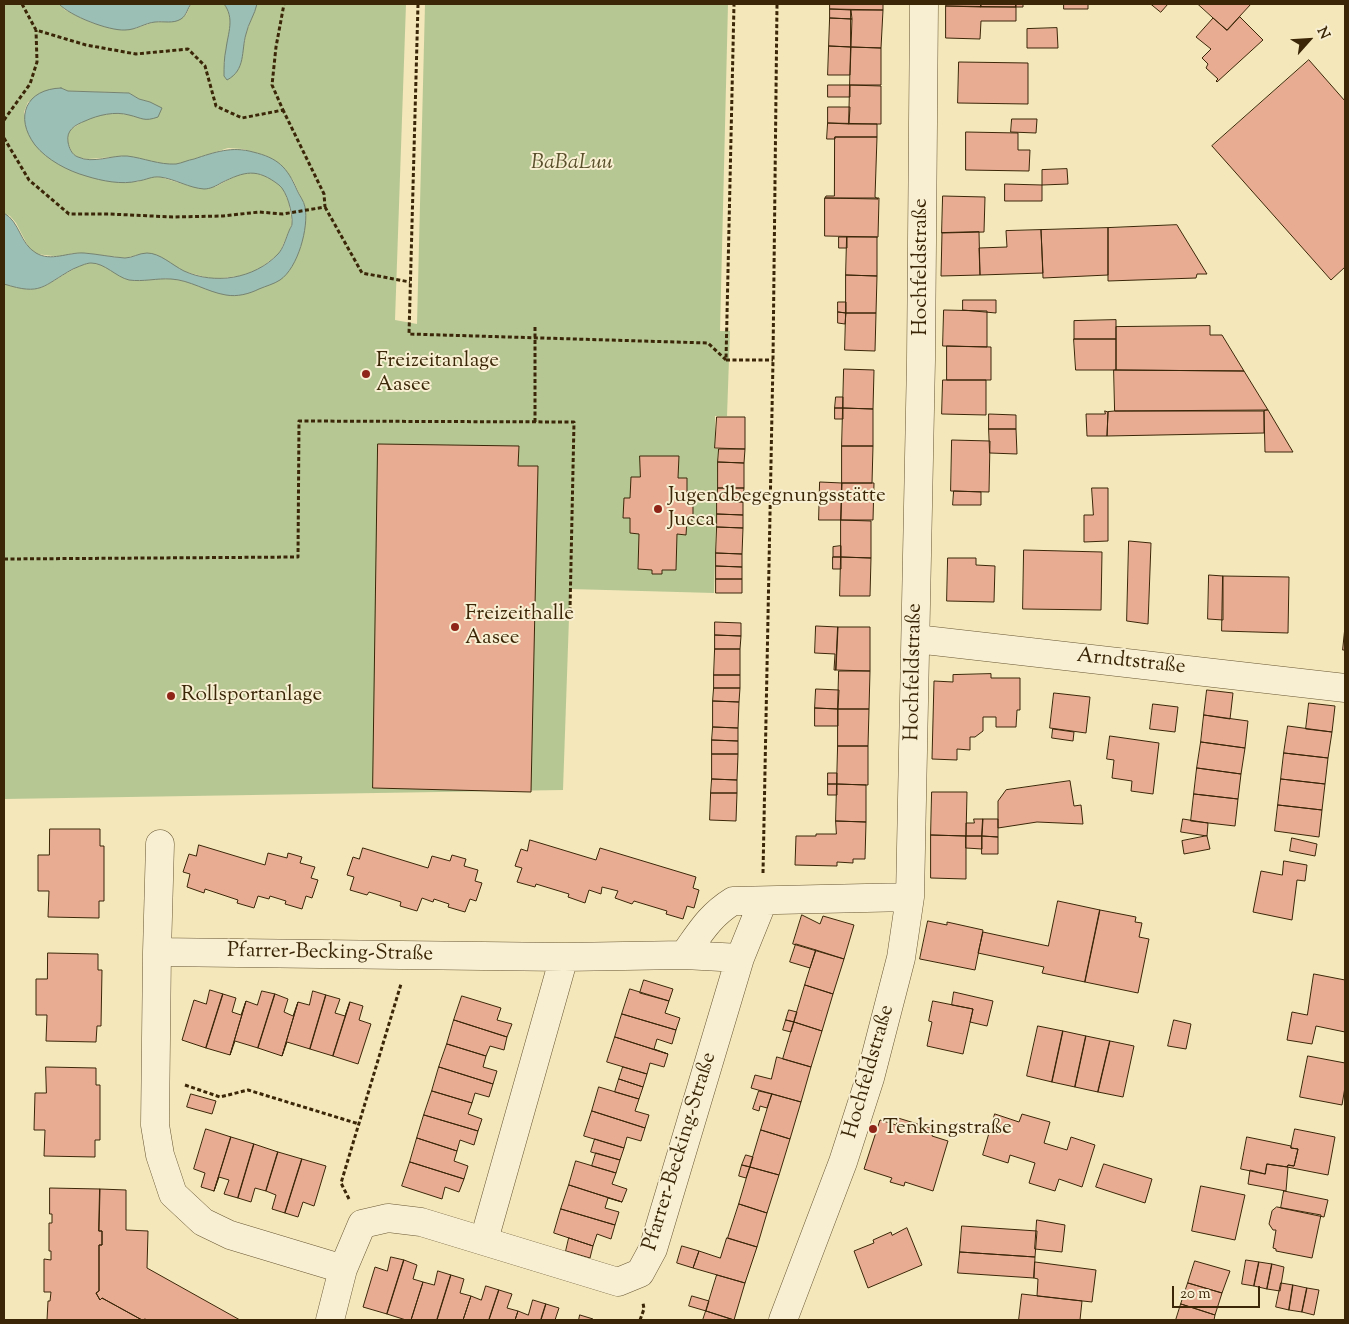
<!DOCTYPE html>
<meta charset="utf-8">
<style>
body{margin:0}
#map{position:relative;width:1349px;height:1324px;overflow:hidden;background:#f4e7ba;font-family:"Sorts Mill Goudy",serif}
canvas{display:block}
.frame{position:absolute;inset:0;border:5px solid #3b2708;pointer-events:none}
.north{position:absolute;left:1284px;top:15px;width:50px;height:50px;-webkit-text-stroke:4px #f8efd2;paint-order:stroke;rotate:64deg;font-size:14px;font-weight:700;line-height:20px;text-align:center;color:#3b2708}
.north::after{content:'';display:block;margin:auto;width:18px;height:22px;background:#3b2708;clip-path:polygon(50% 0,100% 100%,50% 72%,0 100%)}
.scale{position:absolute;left:1172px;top:1286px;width:88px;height:22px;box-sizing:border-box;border:2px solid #3b2708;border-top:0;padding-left:6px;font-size:15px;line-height:18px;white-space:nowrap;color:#3b2708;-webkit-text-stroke:4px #f8efd2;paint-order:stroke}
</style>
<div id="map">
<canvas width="1349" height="1324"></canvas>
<div class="frame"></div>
<div class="north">N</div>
<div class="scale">20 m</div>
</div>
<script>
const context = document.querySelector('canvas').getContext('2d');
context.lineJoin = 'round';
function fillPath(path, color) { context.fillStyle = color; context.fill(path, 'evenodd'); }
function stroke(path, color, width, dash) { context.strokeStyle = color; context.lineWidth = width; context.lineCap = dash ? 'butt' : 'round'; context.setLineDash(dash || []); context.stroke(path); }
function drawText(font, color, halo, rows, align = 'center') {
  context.font = font + ' "Sorts Mill Goudy",serif'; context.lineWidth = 4; context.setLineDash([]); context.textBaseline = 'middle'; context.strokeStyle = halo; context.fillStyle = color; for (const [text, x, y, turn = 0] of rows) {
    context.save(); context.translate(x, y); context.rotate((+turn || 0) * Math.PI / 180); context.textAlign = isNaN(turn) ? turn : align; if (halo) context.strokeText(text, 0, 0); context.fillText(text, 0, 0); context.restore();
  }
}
const green = new Path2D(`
 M4,4H59L65,10L92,23L134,29L154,22H162L186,15L191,4H224C238,20 226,47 224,66L244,44L246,33L257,4H406L395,320L417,324L425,4H728L720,331H730L727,416H715V449H718L714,593L570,589L563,790L4,799V284C42,296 42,286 74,269C78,266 86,263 91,263C106,263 116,277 130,280C143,282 158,278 172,279C190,281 209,290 226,295L300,249L304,227L305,206L293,180L269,157L243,149L228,148L178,164H163L126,156L88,159L79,158L73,154L68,144L67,135L70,130L84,121L99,115L116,113L129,115L150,102L139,99L129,93L68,91L61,88L28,102L24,112L28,131L114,182H137L150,177H160L186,185L215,187L241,173L255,172L270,178L283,188L289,204L292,224L279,254L253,273L239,276L213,279L186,272L140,254L126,258L84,253H73L62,257L36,254L29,248L16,223L10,216L4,213Z`);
const water = new Path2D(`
 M59,4H191C187,9 187,15 181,19C173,24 164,21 155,22C145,23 136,30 125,30C109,31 70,16 59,4Z
 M224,4H257C255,14 248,24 246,34C241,51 246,70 227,80L224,76C224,67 224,58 226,49C228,33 235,18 224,4Z
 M61,88L68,91L129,93L139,99L150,102L162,108L158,117C144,122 142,118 129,115C115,111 98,115 85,121C75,125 66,130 68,142C69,148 72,155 78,157C93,164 112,155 127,156C144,158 159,165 176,164C182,163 188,160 194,159C215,152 232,146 253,152C278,158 287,167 297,190C299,195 304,201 305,207C309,227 298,268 280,280C274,284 266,286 259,289C249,294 237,297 226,295C207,292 190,280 171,279C157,278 143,282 129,280C116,277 105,263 91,263C86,263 78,267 73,269C42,286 42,296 4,284V213C20,222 20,244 36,253C51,262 68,252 84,253C97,254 111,257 125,258C132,258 139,253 147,253C160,253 172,265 184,271C215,285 254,279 278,254C283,249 286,238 289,231C290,228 292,226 292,224C293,214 287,191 279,185C257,168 245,171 221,183C216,186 210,189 204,189C189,188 175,179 160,177C152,176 146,180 138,181C122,185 102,181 86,176C68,171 47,160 35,145C14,117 26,89 61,88Z`);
const building = new Path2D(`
 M830,4H883V10L830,9Z
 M947,4H981V7L946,6Z
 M981,4H1016V7H981Z
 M1016,4H1023V7H1016Z
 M1064,4H1088V9H1064Z
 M1151,4H1168L1161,12Z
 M1198,4H1251L1227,30Z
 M946,6L1016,7V21H981L980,39L946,38Z
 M830,9L851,10L852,19L830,18Z
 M851,10H883L881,48L851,47Z
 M1240,17L1263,40L1217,82L1216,81L1218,79L1206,68L1208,64L1202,58L1211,49L1196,37L1213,18L1227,30Z
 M830,18L852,19L851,47L829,46Z
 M1057,28L1058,48H1027V29Z
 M829,46L851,47L850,75H828Z
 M851,47L881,48V85H850Z
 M1309,60L1345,101V267L1331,280L1212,146Z
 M959,62L1028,63V104L958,103Z
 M828,85H850V97H828Z
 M850,85L881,86V124H849Z
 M828,107H850L849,124L828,123Z
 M1012,119H1037L1036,133L1011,132Z
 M828,123L877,124V137H835V139H827Z
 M966,132L1018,133V150H1030L1029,171L966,170Z
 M835,137H877L875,197L878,199L825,198L826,196H834Z
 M1067,169L1068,184L1042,185V170Z
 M1005,184L1042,185V201H1005Z
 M943,196L985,197L984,232L942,233Z
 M825,198H879L878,237L825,236Z
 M1177,225L1207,274H1197L1196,278L1108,281V228Z
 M1108,228V275L1043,278L1041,230Z
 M1041,230L1043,273L980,275L979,248L1007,247L1006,231Z
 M979,232L980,275L941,276L942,233Z
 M839,237H847V248H839Z
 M847,237H877V276L846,275Z
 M846,275L877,276L876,313H846Z
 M963,300H996V313L963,310Z
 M838,302H846V313L838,312Z
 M944,310L987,311V347L943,346Z
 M838,312L846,313L845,324L838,323Z
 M846,313H876L875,351L845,350Z
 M1116,320V339H1074V321Z
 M1210,326V335H1222L1244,371L1116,370V327Z
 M1074,339H1116V370H1076Z
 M947,346L991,347V380H947Z
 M844,369L874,370L873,409L843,408Z
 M1114,370L1244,371L1268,410L1115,411Z
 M943,380H986V415L942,414Z
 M836,397H843V408H835Z
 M835,408H843V419H835Z
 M843,408L873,409V446H842Z
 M1268,410L1293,452H1265L1264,411Z
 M1105,411L1108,412L1107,436H1087L1086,414H1105Z
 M1115,411H1264V433L1107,436L1108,412Z
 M989,414L1016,415V429H989Z
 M717,417H745V449L715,448Z
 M989,429H1016L1017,454L990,453Z
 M952,440L990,441L989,492L951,491Z
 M378,444L519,446L518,466H538L531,792L373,788Z
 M842,446H873L872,483H842Z
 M719,449H745L744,463L718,462Z
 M640,456H679L678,478H687V500H693V520H687L686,535L677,534L676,570H662V574H652V570L638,569L639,534L630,533V518H623L624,498H630L631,477H640Z
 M718,462L744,463V488H718Z
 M820,482L842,483L841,520H819Z
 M842,483H874L873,520H841Z
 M718,488H744L743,502L717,501Z
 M1092,488H1108V541L1084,542V515H1093Z
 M954,491L981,492V505H953Z
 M717,501L743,502V515L717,514Z
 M717,514L743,515V528L717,527Z
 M841,520L871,521V558L841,557Z
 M717,527L743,528L742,554L716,553Z
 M1129,541L1151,543L1148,624L1127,621Z
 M841,546V557H833V547Z
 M1024,550L1102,552L1101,610L1023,609Z
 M716,553L742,554V567L716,566Z
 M833,557H841V569H833Z
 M841,557L871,558L870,596H840Z
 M948,558H976V565L995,566L994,602L947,601Z
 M716,566L742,567V579H716Z
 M1209,575L1223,576V620L1208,619Z
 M1223,576L1289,577L1288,633L1222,631Z
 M716,579H742V593H716Z
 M715,622L741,623V636L715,635Z
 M816,626L838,627L836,670H834L835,654L815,653Z
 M838,627H870V671L836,670Z
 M1345,627V650H1343Z
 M715,635L741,636L740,649H715Z
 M715,649H740V675H714Z
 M839,671H870L869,709H838Z
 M991,674V678H1020V710H1017L1016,727H996V717H983V731L975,737H970V750L957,749V760L932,759L934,681L953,682V675Z
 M714,675H740V688H714Z
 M714,688H740L739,702L713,701Z
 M816,689L839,690L838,709L815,708Z
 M1207,690L1233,693L1230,719L1204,715Z
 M1054,693L1090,697L1086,733L1050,728Z
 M713,701L739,702L738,728L713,727Z
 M1309,703L1335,706L1332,732L1306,729Z
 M1153,704L1178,707L1175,732L1150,729Z
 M815,708L838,709V726H815Z
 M838,709H869L868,746H838Z
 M1204,715L1248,721L1245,748L1201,742Z
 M1288,726L1332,732L1328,758L1284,753Z
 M713,727L738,728V741L712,740Z
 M1053,729L1074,732L1073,741L1052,738Z
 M1110,736L1159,743L1153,794L1131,791L1132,781L1112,778L1114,760L1107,759Z
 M712,740L738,741V754H712Z
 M1201,742L1245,748L1241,774L1197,768Z
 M838,746H868V785L837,784Z
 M1284,753L1328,758L1325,784L1281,779Z
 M712,754H738L737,780L712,779Z
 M1197,768L1241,774L1238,799L1194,794Z
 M828,773H837V784H828Z
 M712,779L737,780V793H711Z
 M1281,779L1325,784L1322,810L1278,805Z
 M1070,781L1074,806L1081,805L1083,824L1037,822L998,828V801L1006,790Z
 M828,784H837V795H828Z
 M837,784L866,785V822L836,821Z
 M932,792H967L966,836L931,835Z
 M711,793H737L736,821L710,820Z
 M1194,794L1238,799L1235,826L1191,821Z
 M1278,805L1322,810L1319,837L1275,831Z
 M974,819H983L982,836H966V823H974Z
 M983,819H998V837L982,836Z
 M1183,819L1208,823L1207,836L1181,832Z
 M836,821L866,822L865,859H853V863L837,862V866L795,865L796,836H816V834H836Z
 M50,829H100V846H104V901H99V918L48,917L49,891H38V855H49Z
 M931,835L966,836V879L931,878Z
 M966,836H982V849L966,848Z
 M982,836L998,837V854H982Z
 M1207,836L1210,849L1184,854L1182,841Z
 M1292,838L1317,844L1315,856L1290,851Z
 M530,840L596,860L600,848L696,877L693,888L699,890L694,908L687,906L683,919L666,914L667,911L634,901L632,904L615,898L618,891L602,887L601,894L589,890L585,903L568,897L569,894L536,884L535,887L517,882L522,868L515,866L521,849L527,851Z
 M199,845L265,865L268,853L287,858L288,853L302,857L300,863L315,867L311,878L318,880L312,898L306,896L302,909L285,904L286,901L270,896L269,899L258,896L254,908L237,903L238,900L205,889L204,893L187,887L190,874L183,872L189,854L196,856Z
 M363,848L428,868L432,856L450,861L452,855L466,859L464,866L478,870L475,881L482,883L476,901L470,899L465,912L448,907L449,904L434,899L433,902L422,898L417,911L400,906L401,902L369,892L367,895L350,890L354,877L347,875L353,857L359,859Z
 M1284,861L1307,865L1305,881L1297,880L1292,920L1253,912L1261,871L1282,875Z
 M1058,901L1100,910L1085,982L1042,973L1044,967L978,953L983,932L1048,946Z
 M1100,910L1136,917L1135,922L1142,923L1139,937L1149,939L1138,993L1085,982Z
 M802,915L820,924L823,916L854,925L844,959L793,944Z
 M928,921L947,925V922L983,930L975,970L920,959Z
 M796,944L816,950L810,968L790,962Z
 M816,950L844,959L833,994L805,985Z
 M48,953L98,954V970H102L101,1026H97L96,1042L46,1041L47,1015H36V979H47Z
 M1314,974L1345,980V1032L1316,1026L1312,1044L1287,1040L1292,1012L1307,1015Z
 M644,980L673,989L669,1001L640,993Z
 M805,985L833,994L822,1031L794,1022Z
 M630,989L669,1001L665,1013L680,1018L676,1030L622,1014Z
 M210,990L223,994L206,1048L182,1040L194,1000L206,1004Z
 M262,991L275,994L258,1048L235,1041L230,1055L246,1001L257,1005Z
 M313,991L326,995L310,1049L287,1042L282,1056L298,1002L309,1005Z
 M954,992L993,1001L987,1026L970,1022L973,1009L952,1005Z
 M223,994L236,998L232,1012L241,1015L246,1001L230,1055L206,1048Z
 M275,994L288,999L284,1012L293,1016L298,1002L282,1056L258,1048Z
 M326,995L340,999L335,1013L345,1016L350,1002L333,1056L310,1049Z
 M462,996L501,1008L497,1020L512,1024L507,1037L454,1020Z
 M933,1001L973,1009L963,1054L927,1046L932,1022L929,1021Z
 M350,1002L363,1006L359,1020L371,1024L358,1064L333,1056Z
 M789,1010L797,1012L794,1022L786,1020Z
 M622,1014L676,1030L672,1044L657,1039L654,1049L668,1054L615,1037Z
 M454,1020L507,1037L504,1050L490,1046L486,1056L447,1044Z
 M786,1020L794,1022L791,1032L783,1030Z
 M1174,1020L1191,1024L1186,1049L1168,1046Z
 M794,1022L822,1031L811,1067L783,1059Z
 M1038,1026L1063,1031L1052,1082L1027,1076Z
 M1063,1031L1086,1036L1075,1087L1052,1082Z
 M1086,1036L1110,1041L1098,1092L1075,1087Z
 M615,1037L668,1054L664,1067L650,1063L647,1074L607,1062Z
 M1110,1041L1134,1046L1123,1097L1098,1092Z
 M447,1044L486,1056L483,1067L497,1071L493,1084L439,1067Z
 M1308,1056L1345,1063V1087L1342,1105L1300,1097Z
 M777,1057L811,1067L801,1102L751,1088L755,1075L771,1079Z
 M46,1067L96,1068V1085H100V1140H95V1157L44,1156L45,1130H34L35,1093H46Z
 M439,1067L493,1084L489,1097L475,1093L472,1103L432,1091Z
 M623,1067L647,1074L643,1087L619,1079Z
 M619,1079L643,1087L639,1099L615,1092Z
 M599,1087L639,1099L635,1111L649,1115L645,1128L592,1111Z
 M432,1091L472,1103L468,1114L482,1119L478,1131L424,1115Z
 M759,1091L772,1094L767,1108L760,1106L759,1111L753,1109Z
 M191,1094L216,1101L212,1114L187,1107Z
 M772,1094L801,1102L790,1139L761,1130Z
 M592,1111L645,1128L641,1141L627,1137L624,1148L584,1136Z
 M995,1114L1019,1122L1022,1114L1050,1122L1044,1143L1067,1150L1071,1137L1095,1145L1082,1187L1059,1179L1055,1191L1029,1183L1035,1163L1010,1155L1008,1163L983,1155Z
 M424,1115L478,1131L474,1145L460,1140L457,1151L417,1138Z
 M898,1118L934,1129L932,1136L948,1141L933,1191L905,1182L904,1186L890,1182L892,1178L864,1169L880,1120L896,1125Z
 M206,1129L231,1137L214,1191L201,1187L205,1173L194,1169Z
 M1295,1129L1335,1137L1328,1175L1287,1167L1288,1165L1294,1166L1298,1149L1291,1148Z
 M761,1130L790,1139L779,1175L750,1167Z
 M231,1137L254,1144L238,1198L224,1194L229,1180L219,1177L214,1191Z
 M1247,1137L1291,1146V1148L1298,1149L1294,1166L1288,1165L1287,1167L1267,1164L1265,1174L1241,1169Z
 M417,1138L457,1151L454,1161L468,1166L464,1179L410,1162Z
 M595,1139L624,1148L620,1160L591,1152Z
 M254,1144L278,1152L266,1191L255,1188L251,1202L238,1198Z
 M278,1152L302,1159L285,1213L272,1209L276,1195L266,1191Z
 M596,1153L620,1160L616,1173L592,1166Z
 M746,1155L753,1157L750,1167L742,1165Z
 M302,1159L326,1166L314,1206L303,1202L298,1217L285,1213Z
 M576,1161L616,1173L612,1184L627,1189L622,1202L569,1185Z
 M410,1162L464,1179L459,1192L445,1187L442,1199L402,1186Z
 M1104,1164L1152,1179L1145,1203L1096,1187Z
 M1267,1164L1288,1167L1286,1191L1248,1184L1250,1170L1265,1174Z
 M742,1165L750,1167L746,1178L739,1176Z
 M750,1167L779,1175L767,1213L739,1204Z
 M569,1185L622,1202L608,1198L605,1208L619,1212L615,1225L561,1209Z
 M1201,1186L1245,1195L1235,1240L1192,1231Z
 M50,1188L100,1189L99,1231H102V1245H99V1291L96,1293L100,1300L102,1298L142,1320H47L48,1301H50L51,1292H44V1259L51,1260V1251H49V1223H52V1214H50Z
 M100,1189L126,1190V1230L148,1231L147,1268L240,1320H147L145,1319L142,1320L102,1298L100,1300L96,1293L99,1291V1245H102V1231H99Z
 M1284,1191L1328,1200L1324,1217L1281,1208Z
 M739,1204L767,1213L757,1247L728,1238Z
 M1277,1207L1321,1215L1312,1258L1276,1251V1249L1273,1248L1276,1230H1273L1269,1224L1272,1211Z
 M561,1209L615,1225L611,1239L597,1234L593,1246L554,1233Z
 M1037,1220L1065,1225L1062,1252L1035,1249Z
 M962,1226L1037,1231L1035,1257L960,1252Z
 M907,1228L922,1265L868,1288L854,1251L874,1243L873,1240L891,1232L892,1235Z
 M569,1238L593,1246L590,1258L566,1251Z
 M727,1238L757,1247L745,1283L693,1268L699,1251L720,1258Z
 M682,1246L699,1251L693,1268L677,1263Z
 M960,1252L1035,1257L1034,1278L958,1273Z
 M391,1257L404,1260L387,1314L363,1307L375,1267L387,1271Z
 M404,1260L417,1265L413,1279L423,1282L411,1320H406L387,1314Z
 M1246,1260L1259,1262L1254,1286L1242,1284Z
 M1195,1261L1230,1271L1222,1293L1188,1283Z
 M1035,1262L1096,1270L1092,1302L1037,1296L1038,1279L1034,1278Z
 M1259,1262L1272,1264L1267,1289L1254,1286Z
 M1272,1264L1284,1267L1280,1291L1267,1289Z
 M438,1271L451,1275L437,1320H411L423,1282L434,1285Z
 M451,1275L464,1279L460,1293L471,1296L463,1320H437Z
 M717,1275L745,1283L734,1320L706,1311Z
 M1188,1283L1222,1293L1215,1315L1181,1304Z
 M1281,1283L1293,1285L1289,1310L1276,1307Z
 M1293,1285L1307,1288L1302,1312L1289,1310Z
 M486,1286L499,1290L489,1320H463L471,1296L481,1300Z
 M1307,1288L1319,1290L1314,1315L1302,1312Z
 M499,1290L512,1294L507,1308L518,1311L515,1320H489Z
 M1022,1294L1082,1301L1080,1320H1019Z
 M692,1296L709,1301L706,1311L689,1306Z
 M533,1300L546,1304L541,1320H515L518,1311L528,1315Z
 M546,1304L559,1308L555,1320H541Z
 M1181,1304L1215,1315L1214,1320H1176Z
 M706,1311L734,1320H703Z
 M580,1315L593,1319V1320H579Z`);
const path = new Path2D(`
 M22,4L36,30L86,45L136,54L188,49L205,66L216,106L242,118L283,110L272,85L276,47L284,4
 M418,4L409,334L708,343L726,360L734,4
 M4,120L30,84L37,62L36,30
 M4,138L29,180L69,214H109L173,217L223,216L259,212L283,214L325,207L324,194L283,110
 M325,207L362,273L410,282
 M726,360H773
 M535,422V326
 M4,559L298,557L299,421L574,422L570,610
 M763,873L773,360L777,4
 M185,1085L220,1097L248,1090L359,1124
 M349,1199L341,1183L401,984
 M640,1320L644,1309L643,1303`);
const minor = new Path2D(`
 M916,639L1345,688
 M157,952L160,844
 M684,955C700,933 709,916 733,901L910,897
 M484,1240L564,957
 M343,1269L362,1224L388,1218L421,1222L618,1282L640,1273L653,1249L740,958L763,901
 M330,1320L343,1269L230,1235L203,1222L173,1194L160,1155L155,1125L157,952L564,957L684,955L740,958
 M783,1320L843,1162L870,1078L901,958L910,897L921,360L924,4`);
const markers = [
 [366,374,5,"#8f2418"],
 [658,509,5,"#8f2418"],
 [455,627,5,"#8f2418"],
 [171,696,5,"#8f2418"],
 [873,1129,5,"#8f2418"]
];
const parkNames = [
 ["BaBaLuu",572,164]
];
const streetNames = [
 ["Hochfeldstraße",922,267,-90],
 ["Arndtstraße",1131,663,6],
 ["Hochfeldstraße",915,672,-89],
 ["Pfarrer-Becking-Straße",330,954,1],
 ["Hochfeldstraße",870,1072,-74],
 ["Pfarrer-Becking-Straße",681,1152,-73]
];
const poiNames = [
 ["Freizeitanlage",376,362],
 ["Aasee",376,386],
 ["Jugendbegegnungsstätte",668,497],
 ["Jucca",668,521],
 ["Freizeithalle",465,615],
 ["Aasee",465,639],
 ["Rollsportanlage",181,696],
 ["Tenkingstraße",883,1129]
];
fillPath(green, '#b6c794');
fillPath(water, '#9cbfb5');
stroke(water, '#758270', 1);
fillPath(building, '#e8ac93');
stroke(building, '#3b2708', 1);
stroke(minor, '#695734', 29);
stroke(path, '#3b2708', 3, [4, 2.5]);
stroke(minor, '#f8efd2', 28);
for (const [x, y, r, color] of markers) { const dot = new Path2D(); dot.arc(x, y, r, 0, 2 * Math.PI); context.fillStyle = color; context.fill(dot); stroke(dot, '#f8efd2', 2); }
drawText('italic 21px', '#5a4f2b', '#f8efd2', parkNames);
drawText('21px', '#3b2708', '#f8efd2', streetNames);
drawText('21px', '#3b2708', '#f8efd2', poiNames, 'left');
</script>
